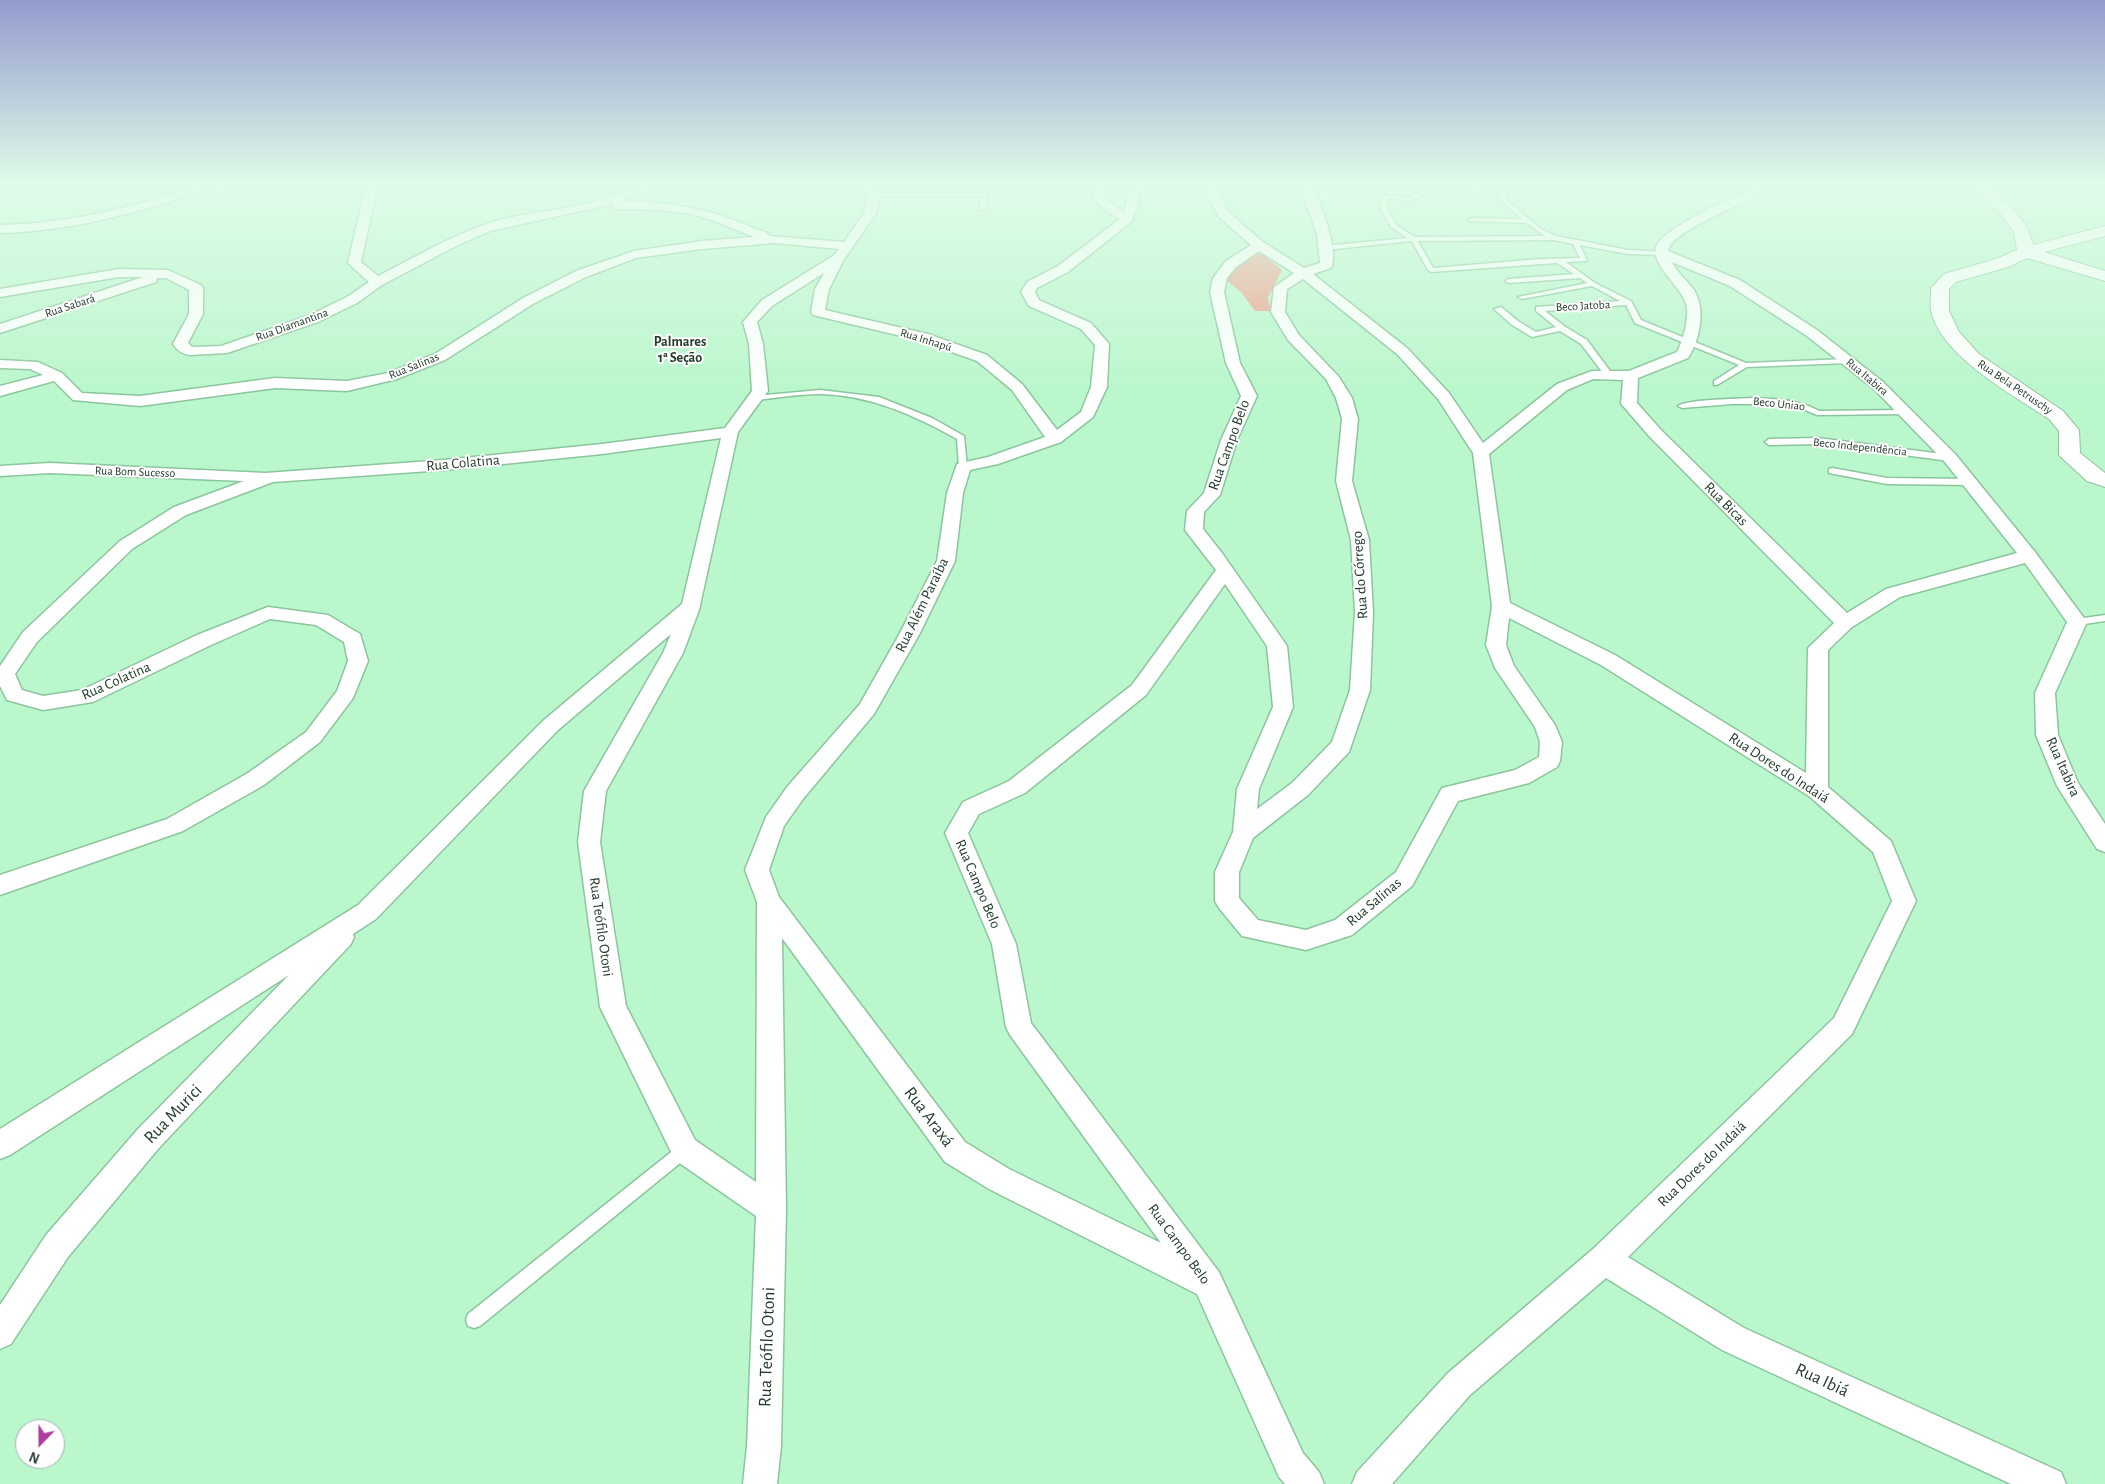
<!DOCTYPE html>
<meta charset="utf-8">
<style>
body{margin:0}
#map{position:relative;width:2105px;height:1484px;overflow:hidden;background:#bbf7cd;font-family:"Alegreya Sans",sans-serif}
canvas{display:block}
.north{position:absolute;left:15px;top:1419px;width:50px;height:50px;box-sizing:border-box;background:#fff;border:1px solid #a7b1ab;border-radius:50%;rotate:202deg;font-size:14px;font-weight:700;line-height:20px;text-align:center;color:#243c2c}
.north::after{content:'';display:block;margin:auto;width:18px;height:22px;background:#ad3f9c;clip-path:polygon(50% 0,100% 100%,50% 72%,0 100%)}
</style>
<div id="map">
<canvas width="2105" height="1484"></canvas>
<div class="north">N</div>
</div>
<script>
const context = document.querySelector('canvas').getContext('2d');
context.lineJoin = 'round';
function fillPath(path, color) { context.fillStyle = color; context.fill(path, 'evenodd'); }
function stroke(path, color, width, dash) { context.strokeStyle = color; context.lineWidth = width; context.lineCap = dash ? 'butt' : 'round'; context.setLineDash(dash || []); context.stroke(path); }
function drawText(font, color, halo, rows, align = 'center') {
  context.font = font + ' "Alegreya Sans",sans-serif'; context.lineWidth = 4; context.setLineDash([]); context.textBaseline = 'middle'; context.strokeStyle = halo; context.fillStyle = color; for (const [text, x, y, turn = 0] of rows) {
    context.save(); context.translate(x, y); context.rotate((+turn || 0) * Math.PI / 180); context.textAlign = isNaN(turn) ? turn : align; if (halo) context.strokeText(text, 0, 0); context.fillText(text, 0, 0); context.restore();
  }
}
const green = new Path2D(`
 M1259,251L1282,270L1268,298L1271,311H1255L1241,292L1226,280L1237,267Z`);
const lane = new Path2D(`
 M1306,181H1330L1325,186L1304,184L1303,183Z
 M1451,181H1458L1446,188L1422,195L1408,201L1389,198L1386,207L1396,225L1415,237L1545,236L1527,223L1469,221V219L1471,218L1522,219L1500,200V195L1466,181H1475L1501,191L1499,181H1505L1508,189L1505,199L1541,229L1556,236L1628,250L1663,252L1664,253L1661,255L1628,254L1580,245L1587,260L1586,261L1566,262L1595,283L1631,301L1641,320L1746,363L1848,359L1852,361L1848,363L1747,367L1717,385H1714V381L1739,365L1635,323L1626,305L1545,311L1564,326L1587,340L1613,375L1609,377H1606L1581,344L1560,331L1532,337L1512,325L1494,309L1501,307L1518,321L1536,332L1556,327L1536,311V307L1620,301L1592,286L1522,299L1518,297L1587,283L1580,278L1509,283L1505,281L1509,279L1574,274L1557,263L1431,272L1428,270L1412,241L1325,250L1322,248L1325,246L1407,238L1391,227L1380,207L1384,195L1407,197ZM1554,240L1573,244L1580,258L1540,259L1433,268L1418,241Z
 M874,194L986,193L989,195L985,208L982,210L979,208L982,197H872V195Z
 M820,390L879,397L932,418L964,436L967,467L963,470L959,467L957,439C914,415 870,395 820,394C799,394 776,398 755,400L751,398L755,396Z
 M1752,398C1775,399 1798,399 1819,411L1905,410L1909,412L1905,414L1817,415L1803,409L1773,404H1732L1682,408L1678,406C1688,399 1738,399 1752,398Z
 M1818,438L1950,455L1954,458L1950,461L1818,444L1769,445L1765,442L1769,439Z
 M1832,468L1887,478L1970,479L1974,482L1970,485L1887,484L1829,473V469Z
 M2105,615V621L2077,625L2072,622L2077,619Z
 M685,1143L690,1145L693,1150L690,1155L480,1326L474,1328L468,1326L466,1320L468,1314L680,1145Z`);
const street = new Path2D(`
 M210,181H227L225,183C151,209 79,231 0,233V225C73,224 141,205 210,181Z
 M357,181H370L377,188L361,262L378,276C412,259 445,239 481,226C518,212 558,212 596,201C623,194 648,181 677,181L675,183L620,201C651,202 682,204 713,213C731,218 749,227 767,233L769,236L844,242L864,213L868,197L848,181H861L880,196L876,213L843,261L829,289L825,310L928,334L987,355L1022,384L1057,430L1081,412L1091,387L1095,345L1081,329L1029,306L1021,292L1027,282L1058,266L1120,219C1108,212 1097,206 1091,193L1098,181H1110L1103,193L1110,202L1124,211C1131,191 1128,181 1153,181L1142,190L1132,221L1068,272L1037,288L1035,292L1039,300L1091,323L1109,344L1107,387L1093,417L1061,442L998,464L970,470L963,493L955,561L920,633L874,714L803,799L784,826L769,870L779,897L965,1142L1009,1169L1161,1243L1010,1035L1006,1027L992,944L945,833L963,802L1009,781L1132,685L1216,570L1185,530L1187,511L1204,493L1221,440L1241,396L1226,363L1210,292L1213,278L1226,261L1251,245L1219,217L1200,181H1212L1228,212L1263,242L1304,268L1320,263L1317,234L1298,181H1310C1319,197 1340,252 1331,268L1313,274L1407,348L1449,393L1483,443L1557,384L1592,371H1629L1677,352C1683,341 1690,316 1686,304C1681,286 1648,263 1657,245C1666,227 1732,198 1752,188L1759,181H1772C1753,206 1674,226 1668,251L1740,280L1817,330L1883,382L1956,455L2035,552L2084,618L2087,622L2055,693L2058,735L2078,783L2105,824V852L2097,849L2057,786L2036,735L2035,693L2067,622L2025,563L1900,597L1852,627L1828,650V787L1891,841L1916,901L1852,1034L1628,1257L1744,1328L2061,1472L2066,1484H2011L1722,1350L1606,1278L1470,1395L1392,1484H1352L1357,1472L1448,1373L1593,1249L1834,1018L1892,901L1873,852L1809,796L1601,665L1509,618L1506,645L1514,666L1555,725L1562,742L1560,761L1557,767L1529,783L1458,801L1412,886L1352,935L1306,950L1242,936L1219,908L1215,901V872L1233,832L1237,789L1273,707L1267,646L1225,584L1146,695L1025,793L979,814L968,833L1016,944L1031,1023L1219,1272L1303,1453L1319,1472L1324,1484H1285L1279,1477L1197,1294L989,1189L945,1162L782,938L786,1209L781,1446L777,1484H743L747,1446L756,1216L675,1160L604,1015L600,1007L578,842L584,791L663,653L671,634L558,730L376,919L353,934L354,937L351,944L158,1149L68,1257L11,1344L0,1349V1305L46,1235L138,1129L289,975L10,1155L0,1159V1129L358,905L544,720L682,604L721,438L602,454L444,470L273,482L186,515L132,549L37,642L15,674L22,690L43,696L82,690L197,635L268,607L328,615L360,634L368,661L353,698L320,742L264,785L183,831L0,895V875L167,819L248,773L306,732L337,691L348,661L344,642L316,625L270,619L211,645L93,702L43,710L7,700L0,686V666L23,632L120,541L174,507L244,481L50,473L0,476V466L50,463L266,473L444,460L602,444L725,428L752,391L749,344L743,322L762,300L833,256L839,249L775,243L702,249L636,258L586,277L533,304L445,360L397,379L347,391L275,388L140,406L73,400L54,381L0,396V386L43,375L30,369L0,368V360L38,362L62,373L82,393L140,396L275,378L347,381L388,373L435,354L523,298L576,271L634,251L702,241L754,237L712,220L690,214L659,210L618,209L614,208L613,204L490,231L458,245L382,285L357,303L318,322L227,353L189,355C182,354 177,350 173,344L189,314V290L166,278H157L156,282L0,333V324L143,277H119L0,297V289L119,269L168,270L201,285L203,288V314L188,343L192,347L221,346L308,316L347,297L369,282L348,263L365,189ZM1259,251L1294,273L1274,287L1271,312L1288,340L1326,379L1336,398L1342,419L1336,481L1351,540L1355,612L1350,690L1332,742L1292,783L1257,809L1259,789L1293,707L1287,646L1222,553L1203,529L1204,512L1220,495L1237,440L1257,396L1240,363L1224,292L1227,278L1236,267ZM1672,262L1730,286L1807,336L1873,388L1944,461L2017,553L1886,589L1847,613L1661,430L1637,403L1638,378L1688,358C1700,340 1706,309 1694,290C1687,280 1677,273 1672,262ZM824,273L815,289L811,312L813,315L918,340L977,361L1012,390L1045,437L988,457L957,464L947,493L937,561L900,633L860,704L787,787L766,817L745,870L757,902L756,1182L695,1140L626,1006L600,842L606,791L683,653L699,610L738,432L768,391L763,344L757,322L772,306ZM1303,279L1397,354L1438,399L1473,453L1492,606L1486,645L1495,668L1535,727L1540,742L1539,757L1515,770L1442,788L1396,872L1335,920L1306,930L1258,920L1239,898V872L1253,838L1308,795L1349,752L1370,690L1373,612L1369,540L1352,481L1358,419L1352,398L1339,377L1299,335L1285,312L1287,289ZM1593,379L1623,380L1621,404L1624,407L1649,436L1834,623L1808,648L1806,773L1615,655L1510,603L1489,454L1567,390Z`);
const secondary = new Path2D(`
 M1967,181H1983C2003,200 2027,217 2033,245L2105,226V236L2044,252L2105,271V281L2027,258L2008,267L1956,282L1949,289V311L1959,332L1979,354L2063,411L2079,430L2080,453L2105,473V487L2087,481L2063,459L2059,455V431L2049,419C2012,394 1942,357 1931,311C1930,304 1931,295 1931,288L1944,274L1996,259L2017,250L2014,232L2001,214Z`);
const farStreetnames = [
 ["Rua Sabará",70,306,-18],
 ["Beco Jatoba",1583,306,-3],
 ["Rua Diamantina",292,325,-20],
 ["Rua Inhapú",926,340,17],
 ["Rua Salinas",414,366,-22],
 ["Rua Itabira",1867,377,40],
 ["Rua Bela Petruschy",2015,387,34],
 ["Beco Uniao",1779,404,6],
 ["Beco Independência",1860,447,6],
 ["Rua Bom Sucesso",135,472,2]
];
const farNeighbourhoodnames = [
 ["Palmares",680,342],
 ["1ª Seção",680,358]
];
const streetNames = [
 ["Rua Campo Belo",1229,445,-70],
 ["Rua Colatina",463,463,-5],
 ["Rua Bicas",1726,504,45],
 ["Rua do Córrego",1360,575,-94],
 ["Rua Além Paraíba",922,605,-64],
 ["Rua Colatina",116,681,-24],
 ["Rua Itabira",2063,767,66],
 ["Rua Dores do Indaiá",1779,768,33],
 ["Rua Campo Belo",978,884,67],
 ["Rua Salinas",1374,902,-40],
 ["Rua Teófilo Otoni",601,927,82],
 ["Rua Dores do Indaiá",1702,1164,-44],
 ["Rua Campo Belo",1179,1244,54]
];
const nearStreetnames = [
 ["Rua Murici",173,1114,-46],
 ["Rua Araxá",929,1117,53],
 ["Rua Teófilo Otoni",767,1347,-88],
 ["Rua Ibiá",1822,1380,25]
];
fillPath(green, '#eca08e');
stroke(lane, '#8bc59d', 3);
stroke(street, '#8bc59d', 3);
stroke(secondary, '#8bc59d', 2);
fillPath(lane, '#fff');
fillPath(street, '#fff');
fillPath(secondary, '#fff');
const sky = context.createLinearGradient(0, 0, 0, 389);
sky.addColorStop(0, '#939bce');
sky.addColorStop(0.47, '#e0fbe8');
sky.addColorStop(1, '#e0fbe800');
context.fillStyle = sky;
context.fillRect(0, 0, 2105, 389);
drawText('12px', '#243c2c', '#fff', farStreetnames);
drawText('bold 14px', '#243c2c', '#fff', farNeighbourhoodnames);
drawText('15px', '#243c2c', '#fff', streetNames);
drawText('18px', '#243c2c', '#fff', nearStreetnames);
</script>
